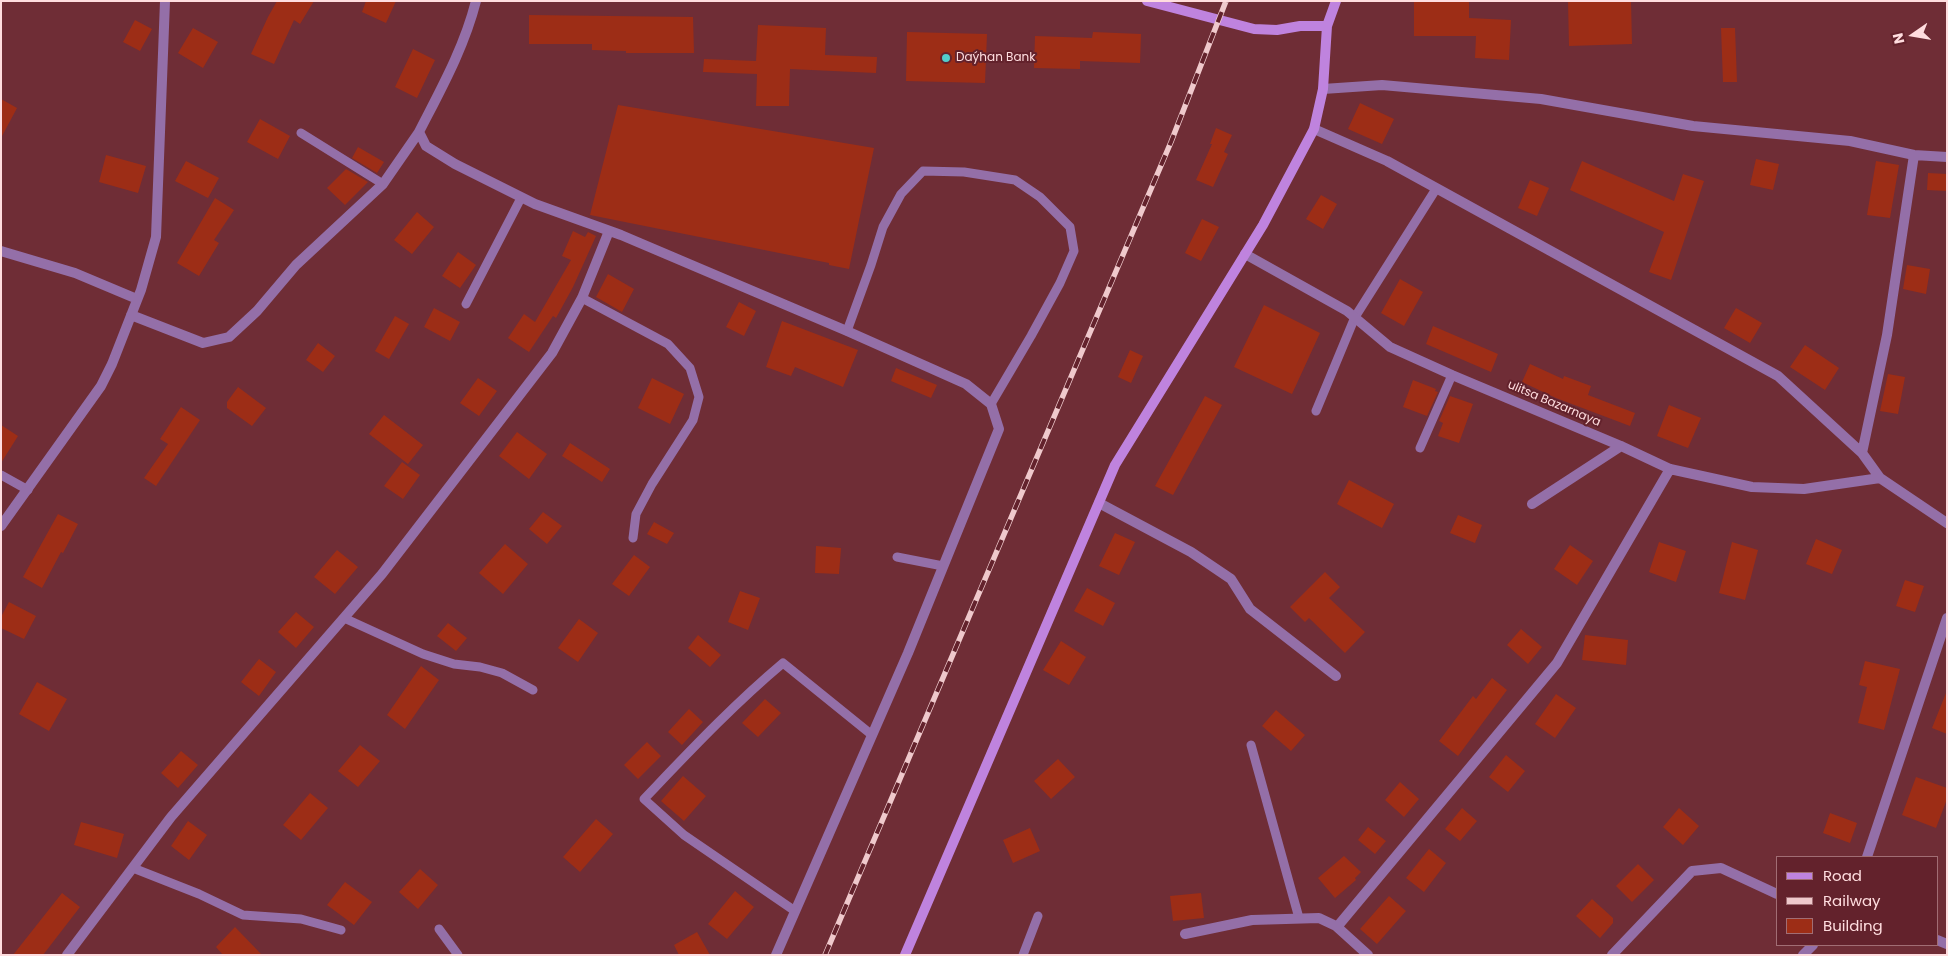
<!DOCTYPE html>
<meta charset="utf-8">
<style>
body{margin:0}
#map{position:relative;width:1948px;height:956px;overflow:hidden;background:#6f2d36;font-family:Poppins,sans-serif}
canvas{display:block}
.frame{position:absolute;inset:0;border:2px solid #ffdddf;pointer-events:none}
.legend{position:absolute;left:1776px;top:856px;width:162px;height:90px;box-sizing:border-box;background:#63222c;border:1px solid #a16d74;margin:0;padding:6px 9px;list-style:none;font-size:15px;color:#ffdddf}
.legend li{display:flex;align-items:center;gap:10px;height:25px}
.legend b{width:25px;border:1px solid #a16d74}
.north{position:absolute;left:1888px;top:10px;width:50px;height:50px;-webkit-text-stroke:4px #63222c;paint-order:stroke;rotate:257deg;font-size:14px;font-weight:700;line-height:20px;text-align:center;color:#ffdddf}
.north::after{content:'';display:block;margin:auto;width:18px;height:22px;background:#ffdddf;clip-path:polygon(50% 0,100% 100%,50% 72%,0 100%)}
</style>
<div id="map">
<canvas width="1948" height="956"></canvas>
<div class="frame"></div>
<ul class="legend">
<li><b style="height:6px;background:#bf83de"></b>Road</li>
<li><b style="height:6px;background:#efc9cc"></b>Railway</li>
<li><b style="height:14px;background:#9d2d16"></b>Building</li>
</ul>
<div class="north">N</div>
</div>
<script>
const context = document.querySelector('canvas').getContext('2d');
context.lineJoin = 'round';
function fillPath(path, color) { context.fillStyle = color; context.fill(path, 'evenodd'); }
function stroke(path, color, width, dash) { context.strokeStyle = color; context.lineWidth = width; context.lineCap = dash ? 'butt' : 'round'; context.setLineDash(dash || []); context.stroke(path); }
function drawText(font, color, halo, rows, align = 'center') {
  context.font = font + ' Poppins,sans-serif'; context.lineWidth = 4; context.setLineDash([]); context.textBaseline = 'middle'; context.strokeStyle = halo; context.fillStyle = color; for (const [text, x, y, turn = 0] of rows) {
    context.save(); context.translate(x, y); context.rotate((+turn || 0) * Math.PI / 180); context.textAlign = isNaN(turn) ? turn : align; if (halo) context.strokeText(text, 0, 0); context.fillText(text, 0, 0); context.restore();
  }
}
const building = new Path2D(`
 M277,1H314L300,24L294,20L274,64L251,54L268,17Z
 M366,1H396L386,23L362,12Z
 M1414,1H1469V18L1511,20L1509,60L1475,58L1476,36H1414Z
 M1568,1H1631L1632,44L1569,46Z
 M529,15L693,17L694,53H626V51L592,50V44H529Z
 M135,20L152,29L140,51L123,42Z
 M758,25L826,28L825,55L877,57L876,73L790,69L789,106H756L757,74L703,72L704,59L756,61Z
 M193,28L218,42L203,68L178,53Z
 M1721,28H1735L1737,82H1723Z
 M907,32L987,34L985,83L906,81Z
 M1093,32L1141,34L1140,63L1080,61V69L1034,68L1035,36L1092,38Z
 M413,49L435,60L417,98L395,87Z
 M1,99L17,108L1,138Z
 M1360,103L1394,119L1382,144L1348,129Z
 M618,105L874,148L849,269L829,265V263L590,215Z
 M260,119L290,136L278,159L247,142Z
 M1216,128L1232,135L1224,152L1228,154L1213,187L1196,180L1212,144H1210Z
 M358,147L384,162L377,173L352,158Z
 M106,155L146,166L138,193L99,182Z
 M1756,159L1779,164L1773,190L1750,185Z
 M186,161L219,178L208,198L175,181Z
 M1582,161L1674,201L1683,174L1704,181L1671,280L1649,272L1664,232L1570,190Z
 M1876,161L1899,165L1890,218L1867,215Z
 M346,169L368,182L345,205L327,188Z
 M1928,173L1947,174V191L1927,190Z
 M1530,180L1549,188L1537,216L1518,208Z
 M1321,195L1337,204L1323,229L1306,219Z
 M215,198L234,210L214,240L219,243L199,276L177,263Z
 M417,212L434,227L412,254L394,240Z
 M1202,219L1219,227L1201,261L1185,253Z
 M573,231L585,237L588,232L596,236L573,287L556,318L553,316L529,352L508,338L524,314L535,322L571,260L562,256Z
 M458,252L476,265L460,288L442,276Z
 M1907,265L1930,269L1926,294L1903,289Z
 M608,274L634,289L622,312L596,297Z
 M1400,279L1423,292L1404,326L1381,313Z
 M739,302L756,311L744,336L726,327Z
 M1264,305L1320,333L1292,394L1234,367Z
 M434,308L460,322L450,341L424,327Z
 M1736,308L1762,323L1750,343L1724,328Z
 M395,316L409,324L389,359L375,351Z
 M782,321L858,350L843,387L795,367L791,376L766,367Z
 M1433,326L1498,354L1491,372L1426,344Z
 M318,343L335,356L323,372L306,360Z
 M1805,345L1839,368L1825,390L1790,367Z
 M1130,350L1143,356L1131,383L1118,377Z
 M1530,364L1563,379L1564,376L1591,386L1588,395L1635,413L1630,426L1556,398L1522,382Z
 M896,368L937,385L931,398L891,381Z
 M1888,374L1905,377L1898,414L1880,411Z
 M478,378L497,391L479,416L460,403Z
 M652,378L684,394L670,424L638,408Z
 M1413,380L1436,389L1435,391L1438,392L1427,416L1403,407Z
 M238,387L266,408L252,426L227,408V402Z
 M1205,396L1222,405L1173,495L1155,486Z
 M1450,396L1473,404L1459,443L1438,436L1443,423L1439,421Z
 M1669,405L1701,418L1688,448L1657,436Z
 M181,407L200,420L156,486L144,478L168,444L160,439Z
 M384,415L423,445L408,464L369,434Z
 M1,425L18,436L1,463Z
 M517,432L547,454L529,479L499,456Z
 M570,443L610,469L602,482L562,456Z
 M402,462L420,475L403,499L384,486Z
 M1349,480L1394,504L1382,528L1337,504Z
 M543,512L562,526L547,544L529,529Z
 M58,514L78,524L63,553L61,552L42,588L23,577Z
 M1458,515L1482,525L1475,543L1450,533Z
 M654,522L674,533L667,544L647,534Z
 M1115,533L1135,542L1119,575L1099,566Z
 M1816,539L1842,550L1832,574L1806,564Z
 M1659,542L1686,551L1676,582L1649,572Z
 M1732,542L1758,550L1745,600L1719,593Z
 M505,544L528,564L503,594L479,573Z
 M1570,545L1593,561L1577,585L1554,569Z
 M816,546L841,548L839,574L815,573Z
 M337,550L358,567L335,594L314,577Z
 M634,555L650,567L629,596L612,584Z
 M1325,572L1340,587L1329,598L1365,632L1345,653L1309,618L1305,622L1290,607Z
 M1905,580L1924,586L1915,612L1896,606Z
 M1087,588L1115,603L1103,626L1074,611Z
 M740,591L760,598L748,630L728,622Z
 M9,602L36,616L24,639L1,628V617Z
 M296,612L314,627L296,648L278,632Z
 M579,619L598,633L578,662L558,648Z
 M448,623L467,638L456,651L437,636Z
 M1521,629L1542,647L1528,664L1507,645Z
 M698,635L721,655L710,667L688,648Z
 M1585,635L1628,640L1626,665L1582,660Z
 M1061,641L1086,657L1069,685L1043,670Z
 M259,659L276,672L259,696L241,682Z
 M1865,661L1900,669L1884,730L1858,723L1867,687L1859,685Z
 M421,666L439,680L405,729L387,715Z
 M1492,678L1507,690L1458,756L1439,741L1473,696L1476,699Z
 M37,682L67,699L49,731L19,714Z
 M1946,693H1947V734L1932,728Z
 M1556,694L1576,708L1555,738L1535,724Z
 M765,699L781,713L758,737L742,723Z
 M689,709L703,722L682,745L668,732Z
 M1276,710L1305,735L1291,751L1262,726Z
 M647,742L661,756L638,779L624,765Z
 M360,745L380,761L358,787L338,771Z
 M181,751L198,765L178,788L161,773Z
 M1506,755L1525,771L1508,792L1489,777Z
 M1058,759L1075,777L1051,799L1034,781Z
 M683,776L706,796L684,821L661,801Z
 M1916,777L1947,788V799L1936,828L1902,815Z
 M1400,782L1419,799L1404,817L1385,800Z
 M310,793L328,808L301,840L283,825Z
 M1462,808L1477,821L1460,841L1445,829Z
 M1679,808L1699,826L1683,845L1663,827Z
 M1830,813L1857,823L1850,843L1823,833Z
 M596,819L613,834L580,872L563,857Z
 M188,821L207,835L189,860L171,846Z
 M81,822L124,834L117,858L74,845Z
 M1368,827L1386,841L1375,854L1358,840Z
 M1030,828L1040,851L1013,863L1003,840Z
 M1429,849L1446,863L1424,892L1406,878Z
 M1344,856L1361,872L1355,878L1356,880L1335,898L1318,878Z
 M1638,864L1654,880L1632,902L1616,886Z
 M420,869L438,885L418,909L399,892Z
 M345,882L372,902L354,925L327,905Z
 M735,891L754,907L727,939L708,924Z
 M62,893L80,907L43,955H13Z
 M1201,893L1204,918L1173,921L1170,896Z
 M1389,896L1406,911L1377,944L1360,929Z
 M1592,899L1613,918V923L1600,938L1576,916Z
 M235,927L262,955H223L216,947Z
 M697,932L710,955H679L674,945Z`);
const lane = new Path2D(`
 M301,133L383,184
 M582,298L668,344L690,368L699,397L693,420L652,484L636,514L633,538
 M466,304L521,198
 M847,331L871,265L883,227L901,194L923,171L964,172L1015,180L1040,197L1070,227L1074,251L1060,283L1031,336L991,404
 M1316,411L1355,317L1436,189
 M1420,448L1452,375
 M1,475L28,490
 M897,557L943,566
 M344,618L423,654L454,664L480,667L502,673L533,690
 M1251,745L1299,918
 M133,868L199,894L243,915L301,919L341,930
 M795,911L684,835L644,799C689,752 733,705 783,663L872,735
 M439,929L458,955
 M1023,955L1038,916`);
const street = new Path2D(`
 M476,1C464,48 441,89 419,132L426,146L455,164L535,204L621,235L847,331L966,384L991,404L999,429L908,653L776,955
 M1323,89L1382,85L1541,99L1693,126L1850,141L1914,155L1947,157
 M1314,129L1387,161L1778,376L1862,453L1880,478L1947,523
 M1,251L75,273L137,299
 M1245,254L1347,311L1390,347L1452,375L1621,446L1670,469L1752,487L1804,489L1880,478
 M131,315L203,343L229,337L257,311L296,265L383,184L419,132
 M1862,453L1887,335L1914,155
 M1099,503L1191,552L1231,579L1250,609L1336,676
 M1532,504L1621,446
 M1,526L101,386L112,364L141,290L156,237L165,1
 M1867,857L1947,618
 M1337,927L1557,663L1670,469
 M1185,934L1252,920L1319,918L1336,926L1368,955
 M1937,940L1947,944
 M67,955L171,817L382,574L552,353L582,298L609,231
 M1612,955L1692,871L1721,868L1777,894
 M1803,955L1813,945`);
const secondary = new Path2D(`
 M1147,1L1254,29L1277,30L1300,26H1327
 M905,955L1115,465L1263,225L1314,129L1323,89L1327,26L1336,1`);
const rail = new Path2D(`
 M825,955L1171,142L1226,1`);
const markers = [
 [946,58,5,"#53cdcb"]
];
const poiNames = [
 ["Daýhan Bank",956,58]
];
const streetNames = [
 ["ulitsa Bazarnaya",1554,404,23]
];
fillPath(building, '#9d2d16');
stroke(lane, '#946fa8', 9);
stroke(street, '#946fa8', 10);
stroke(secondary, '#bf83de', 10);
stroke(rail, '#efc9cc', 5.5);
stroke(rail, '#63222c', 4, [11]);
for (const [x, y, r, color] of markers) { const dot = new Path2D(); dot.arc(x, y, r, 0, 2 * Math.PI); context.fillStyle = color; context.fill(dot); stroke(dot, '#63222c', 2); }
drawText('12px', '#ffdddf', '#63222c', poiNames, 'left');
drawText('12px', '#ffdddf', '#63222c', streetNames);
</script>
